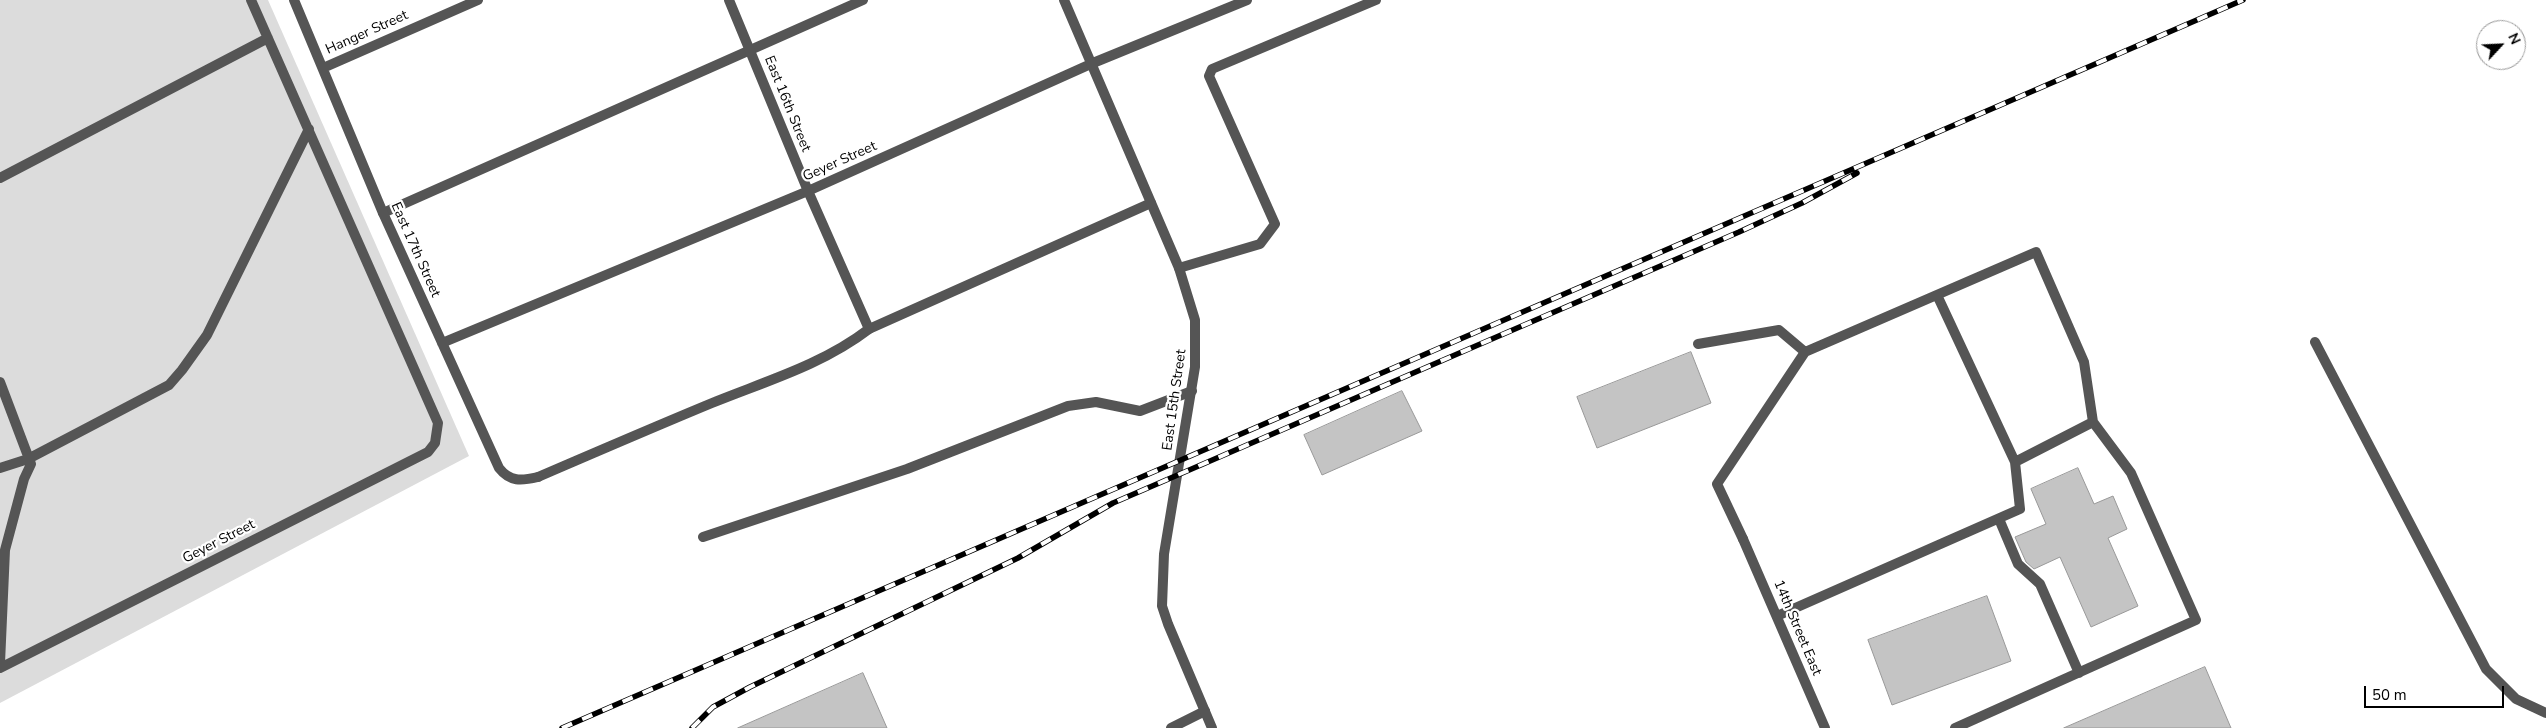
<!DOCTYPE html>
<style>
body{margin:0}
#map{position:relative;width:2546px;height:728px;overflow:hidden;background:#fff;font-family:"Nunito Sans",sans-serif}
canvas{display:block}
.north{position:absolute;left:2476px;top:20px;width:50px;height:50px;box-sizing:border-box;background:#fff;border:1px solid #999;border-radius:50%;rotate:65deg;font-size:14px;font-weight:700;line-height:20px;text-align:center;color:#000}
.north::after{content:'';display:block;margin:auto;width:18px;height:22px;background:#000;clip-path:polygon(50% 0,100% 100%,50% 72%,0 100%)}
.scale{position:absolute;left:2364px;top:686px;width:140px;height:22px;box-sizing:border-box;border:2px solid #000;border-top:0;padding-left:6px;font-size:15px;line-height:18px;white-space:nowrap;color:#000;-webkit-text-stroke:4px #fff;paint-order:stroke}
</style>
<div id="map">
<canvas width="2546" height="728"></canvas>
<div class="north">N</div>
<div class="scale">50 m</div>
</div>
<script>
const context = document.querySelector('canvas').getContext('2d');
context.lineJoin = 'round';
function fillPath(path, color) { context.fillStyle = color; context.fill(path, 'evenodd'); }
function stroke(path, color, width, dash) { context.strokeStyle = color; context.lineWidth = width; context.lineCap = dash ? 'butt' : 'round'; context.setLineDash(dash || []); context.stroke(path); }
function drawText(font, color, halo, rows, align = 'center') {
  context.font = font + ' "Nunito Sans",sans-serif'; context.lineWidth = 4.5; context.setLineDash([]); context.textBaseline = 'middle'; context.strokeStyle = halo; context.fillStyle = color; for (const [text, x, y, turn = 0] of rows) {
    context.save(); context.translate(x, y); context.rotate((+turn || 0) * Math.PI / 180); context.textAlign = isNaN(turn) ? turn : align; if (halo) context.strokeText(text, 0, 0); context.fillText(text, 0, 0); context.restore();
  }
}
const green = new Path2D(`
 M0,0H268L469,456L0,703Z`);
const building = new Path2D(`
 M1691,352L1711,403L1597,448L1577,397Z
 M1402,391L1422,431L1322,475L1304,435Z
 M2078,468L2094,504L2113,496L2127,529L2108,538L2138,606L2091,627L2060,557L2034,569L2026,562L2015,537L2046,524L2031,489Z
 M1987,596L2011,661L1892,705L1868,640Z
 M2205,667L2231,728H2064Z
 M863,673L887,728H738Z`);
const service = new Path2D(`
 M0,178L268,38
 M383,213L863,0
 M1179,268L1260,244L1275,224L1209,76L1212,69L1376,0
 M1937,295L2015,462
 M2315,342L2486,669L2516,699L2546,713
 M1698,344L1779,330L1805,352
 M0,382L31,464L24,479L5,550L0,663
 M0,468L28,459L169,385L182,370L207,335L309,129
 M538,477C596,452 654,427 712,403C766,381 822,365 869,329L1151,203
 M1999,519L2018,564L2040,584L2079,673
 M703,537L907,469L1068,406L1096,402L1140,411L1192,391
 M1743,539L1717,484L1805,352L2036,252L2084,362L2093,422
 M1777,616L2020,509L2015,462L2093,422L2131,473L2196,620L1955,728
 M0,668L428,452L435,443L438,423L251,0
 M1171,728L1205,711`);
const minor = new Path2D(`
 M294,0L383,213L499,468C510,482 521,481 538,477
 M729,0L808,191L869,329
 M323,68L478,0
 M442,343L808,191L1093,63L1247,0
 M1743,539L1825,728`);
const tertiary = new Path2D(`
 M1064,0L1179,268L1195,320V367L1164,554L1162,606L1168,624L1212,728`);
const rail = new Path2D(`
 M562,728L2243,0
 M692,728L713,707L750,687L1018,558L1113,503L1739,232L1802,203L1857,173`);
const streetNames = [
 ["Hanger Street",367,33,-24],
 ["East 16th Street",787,104,68],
 ["Geyer Street",840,162,-24],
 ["East 17th Street",415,250,66],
 ["East 15th Street",1175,400,-82],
 ["Geyer Street",219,542,-27],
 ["14th Street East",1797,628,67]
];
fillPath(green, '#dcdcdc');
fillPath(building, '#c4c4c4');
stroke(building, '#999', 1);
stroke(service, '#555', 10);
stroke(minor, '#555', 10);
stroke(tertiary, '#555', 10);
stroke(rail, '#000', 5.5);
stroke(rail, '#fff', 4, [11]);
drawText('14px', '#000', '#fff', streetNames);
</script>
